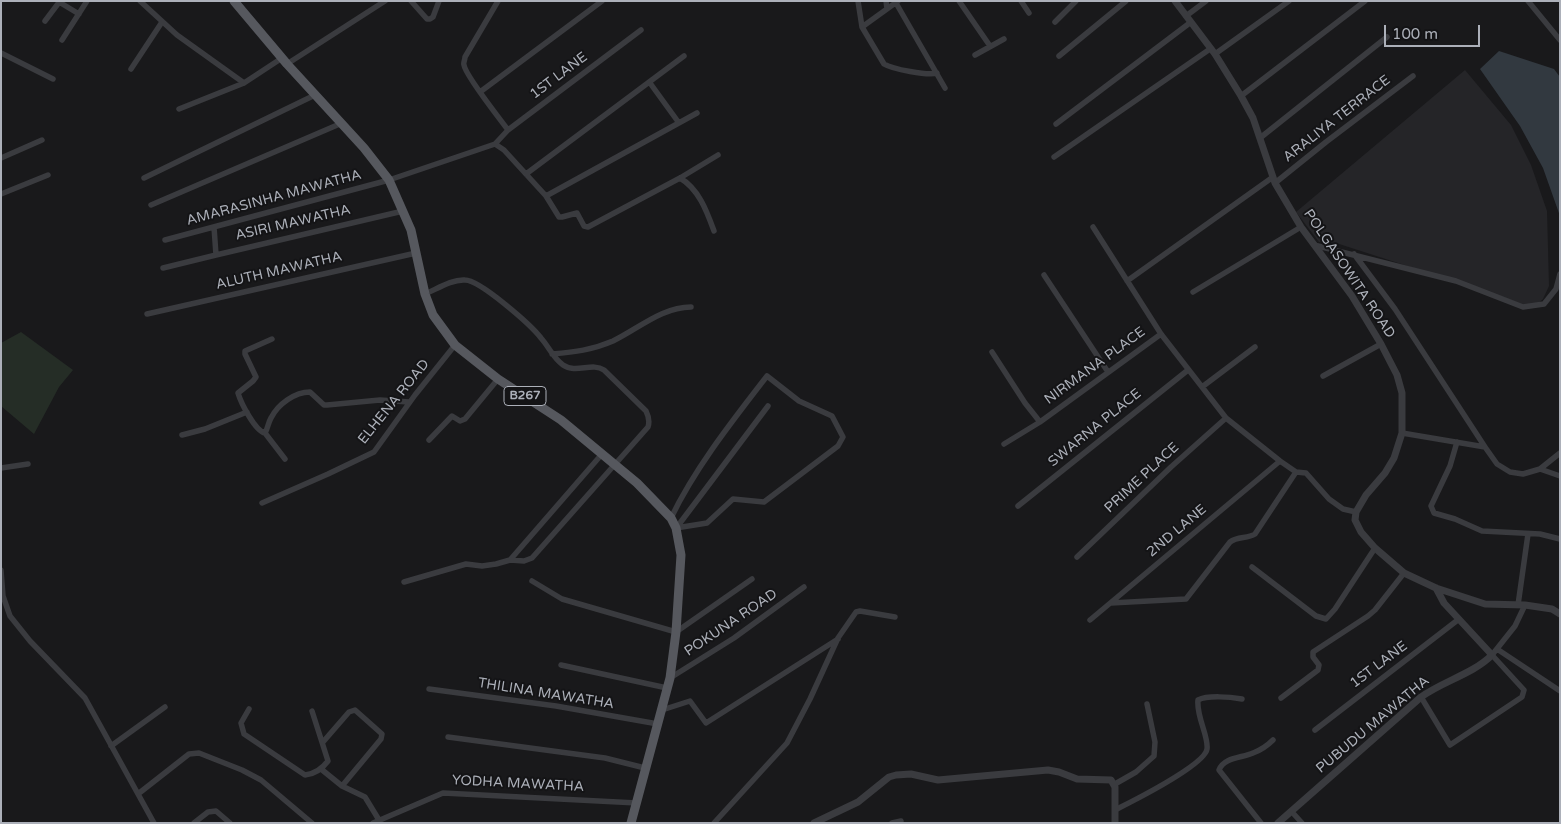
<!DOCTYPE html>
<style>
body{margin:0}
#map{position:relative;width:1561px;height:824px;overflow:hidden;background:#19191b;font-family:"Varela Round",sans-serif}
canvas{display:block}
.frame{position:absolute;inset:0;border:2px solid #acb0b9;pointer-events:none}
.scale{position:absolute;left:1384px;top:25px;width:96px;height:22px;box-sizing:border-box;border:2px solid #acb0b9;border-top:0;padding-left:6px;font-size:15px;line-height:18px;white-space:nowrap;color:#acb0b9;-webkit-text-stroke:4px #141416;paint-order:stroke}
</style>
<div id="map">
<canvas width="1561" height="824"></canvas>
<div class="frame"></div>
<div class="scale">100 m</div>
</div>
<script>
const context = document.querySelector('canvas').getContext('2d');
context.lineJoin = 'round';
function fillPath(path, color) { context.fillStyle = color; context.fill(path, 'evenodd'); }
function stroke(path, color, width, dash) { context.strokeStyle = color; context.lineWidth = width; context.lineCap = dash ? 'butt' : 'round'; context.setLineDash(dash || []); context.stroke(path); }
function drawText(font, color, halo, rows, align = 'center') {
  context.font = font + ' "Varela Round",sans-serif'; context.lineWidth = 4; context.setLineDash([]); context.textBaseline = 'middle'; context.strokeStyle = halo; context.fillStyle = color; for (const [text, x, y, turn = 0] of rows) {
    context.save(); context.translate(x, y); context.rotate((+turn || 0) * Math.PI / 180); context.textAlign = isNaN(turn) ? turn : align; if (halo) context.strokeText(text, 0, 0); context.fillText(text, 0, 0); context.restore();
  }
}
const built = new Path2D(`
 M1465,70L1511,125L1531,165L1547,211L1549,286L1543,299L1533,308H1526L1482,290L1336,243L1319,242L1296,212Z`);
const green = new Path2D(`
 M21,332L73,370L59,387L34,434L1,406V343Z`);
const water = new Path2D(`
 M1499,51L1554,69L1560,77V216L1543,168L1520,126L1480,69Z`);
const minor = new Path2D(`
 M140,1L177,35L244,83
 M411,1L427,19H430L433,17L439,1
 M498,1L465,57C465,60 463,63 464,65C465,75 500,119 508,130
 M858,1L862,27L884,64C892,69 928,76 937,73
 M886,1L887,9
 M959,1L990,46
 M1021,1L1029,13
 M1528,1L1560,40
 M59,2L79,14
 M896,3L945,88
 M1186,16L1206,1
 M45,21L60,1
 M1055,22L1076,1
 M862,27L898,1
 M62,40L87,1
 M1,53L53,79
 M1215,54L1289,1
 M975,55L1004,39
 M1059,56L1126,1
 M287,64L385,1
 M131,69L162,22
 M650,83L679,123
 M480,92L602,1
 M1241,96L1365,1
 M179,109L244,83L282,58
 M1056,124L1191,22
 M1260,138L1387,37
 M495,144L508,130L641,30
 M1054,157L1210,49
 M1,158L42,140
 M526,174L684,56
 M144,178L315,95
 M680,178C699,189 707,212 714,231
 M1275,183L1326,142L1413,76
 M1,194L48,175
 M546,196L697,113
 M151,205L342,123
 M214,227L216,255L403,211
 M1093,227L1161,334L1226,418L1280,461L1296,472L1306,473L1329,499L1343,509L1356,512
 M165,240L389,180L495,144L504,150L546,196L559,217H562L577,213L584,226L588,227L680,178L718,155
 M1314,245L1456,281L1523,307L1544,304L1556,289L1560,274
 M1354,254L1395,309L1485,447L1402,433
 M163,268L216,255
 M1044,275L1108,372
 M1127,281L1273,177
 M1193,292L1301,227
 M147,314L416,253
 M992,352L1025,403L1040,422L1161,334
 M552,354C575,352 592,350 613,341C638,329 662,307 691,307
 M1323,376L1381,344
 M1202,387L1255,347
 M265,433C255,431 241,403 238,393L253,381L256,377L245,354V351L272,339
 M182,435L205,429L247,412
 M429,440L452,416L460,421L465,419L498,379
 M1457,442L1450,466L1431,506L1434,513L1455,519L1482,531L1540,534L1560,539
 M1004,444L1040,422
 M1485,447L1497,464L1510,472L1523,474L1540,469L1560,453
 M285,459L265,433C268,428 268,423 271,418C278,404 295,392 310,392L324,405H327L380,400L409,402
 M1,468L28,464
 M1540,469L1560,476
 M262,503L328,474L374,452L415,395L455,345
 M1018,506L1188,370
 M671,518C695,468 733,420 767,376L799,401L832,416L843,437L838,446L764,502L733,499L707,523L676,528
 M677,527L768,406
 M1077,557L1171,467L1226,418
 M510,560L602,454
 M1252,567L1316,616L1326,619L1335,609L1375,548
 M1,570L3,596L10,616L30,641L85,698L138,794L189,754L199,753L242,770L261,780L312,823
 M532,581L562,599L676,632L752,579
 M404,582L466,564L482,566L496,564L510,560L524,561L532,558L648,427C650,421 649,417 646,411L604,370C592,362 576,374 563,365C553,358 549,347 541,338C531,325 480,280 465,280C452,279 437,289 425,294
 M1111,603L1186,599L1230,542C1238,536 1247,539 1255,534L1296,472
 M1518,605L1528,534
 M1090,620L1280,461
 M1497,649L1560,691
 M561,665L667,688
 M670,678L734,638L804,587
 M429,689L556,706L658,724
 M1421,697L1450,745L1522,697L1524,690L1492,655L1515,626L1525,605
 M1281,698L1318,670L1319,665L1313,657V652L1368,616L1375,610L1404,573
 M249,709L241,723L244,734L305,775C315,774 322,769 328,761L312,711
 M662,710L690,701L706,723L838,639
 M1315,730L1459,619
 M448,737L605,758L645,768
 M323,742L349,712L355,710L382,734L381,739L342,786
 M111,746L165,707
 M321,769L342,786L365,797L379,820
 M1115,784L1136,772L1154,756L1155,742L1147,704
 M138,794L154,823
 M1115,810C1131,802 1205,765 1207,749C1209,737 1196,716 1198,700C1208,695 1230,697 1242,699
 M1292,812L1302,823
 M194,823L208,812L216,811L230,823
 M373,823L443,793L637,803
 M714,823L787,743L810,699L838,638L856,612L860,611L895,617
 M892,823L901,821
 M1261,823L1219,770C1224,757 1242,758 1253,753C1261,750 1268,745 1273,740`);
const tertiary = new Path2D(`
 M1175,1L1215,54L1241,96L1253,118L1275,183L1301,227L1352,296L1381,344L1397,375L1402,393V433L1394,458L1385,473L1366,495L1356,512L1355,520L1361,532L1375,548L1404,573L1436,588L1485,604L1525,605L1552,609L1560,614
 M814,823L858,802L889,777L896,775L911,774L938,780L1048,770L1059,772L1077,779L1111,780L1115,787V823
 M1278,823L1421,697C1443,681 1473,674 1492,655L1444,603L1436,588`);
const primary = new Path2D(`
 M234,1L287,64L364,148L389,180L411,230L425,294L433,315L455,345L498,379L561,420L637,483L671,518L676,528L681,555L676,632L670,678L631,823`);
const shields = [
 [525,396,42]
];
const shieldNames = [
 ["B267",525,396]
];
const streetNames = [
 ["1ST LANE",559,76,-37],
 ["ARALIYA TERRACE",1337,119,-38],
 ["AMARASINHA MAWATHA",274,198,-15],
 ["ASIRI MAWATHA",293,223,-13],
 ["ALUTH MAWATHA",279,271,-13],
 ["POLGASOWITA ROAD",1349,274,56],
 ["NIRMANA PLACE",1095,366,-36],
 ["ELHENA ROAD",394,402,-51],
 ["SWARNA PLACE",1095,428,-39],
 ["PRIME PLACE",1142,478,-43],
 ["2ND LANE",1177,531,-40],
 ["POKUNA ROAD",731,623,-34],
 ["1ST LANE",1379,665,-37],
 ["THILINA MAWATHA",546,694,9],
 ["PUBUDU MAWATHA",1373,725,-40],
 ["YODHA MAWATHA",518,784,3]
];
fillPath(built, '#252528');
fillPath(green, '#252d26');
fillPath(water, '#323940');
stroke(minor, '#3a3b3f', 5.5);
stroke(tertiary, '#3a3b3f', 7);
stroke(primary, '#56585e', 9);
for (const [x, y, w] of shields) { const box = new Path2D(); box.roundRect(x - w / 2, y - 9.5, w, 19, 4); context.fillStyle = '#141416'; context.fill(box); stroke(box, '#acb0b9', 1); }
drawText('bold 12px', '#acb0b9', null, shieldNames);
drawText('14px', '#acb0b9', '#141416', streetNames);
</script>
